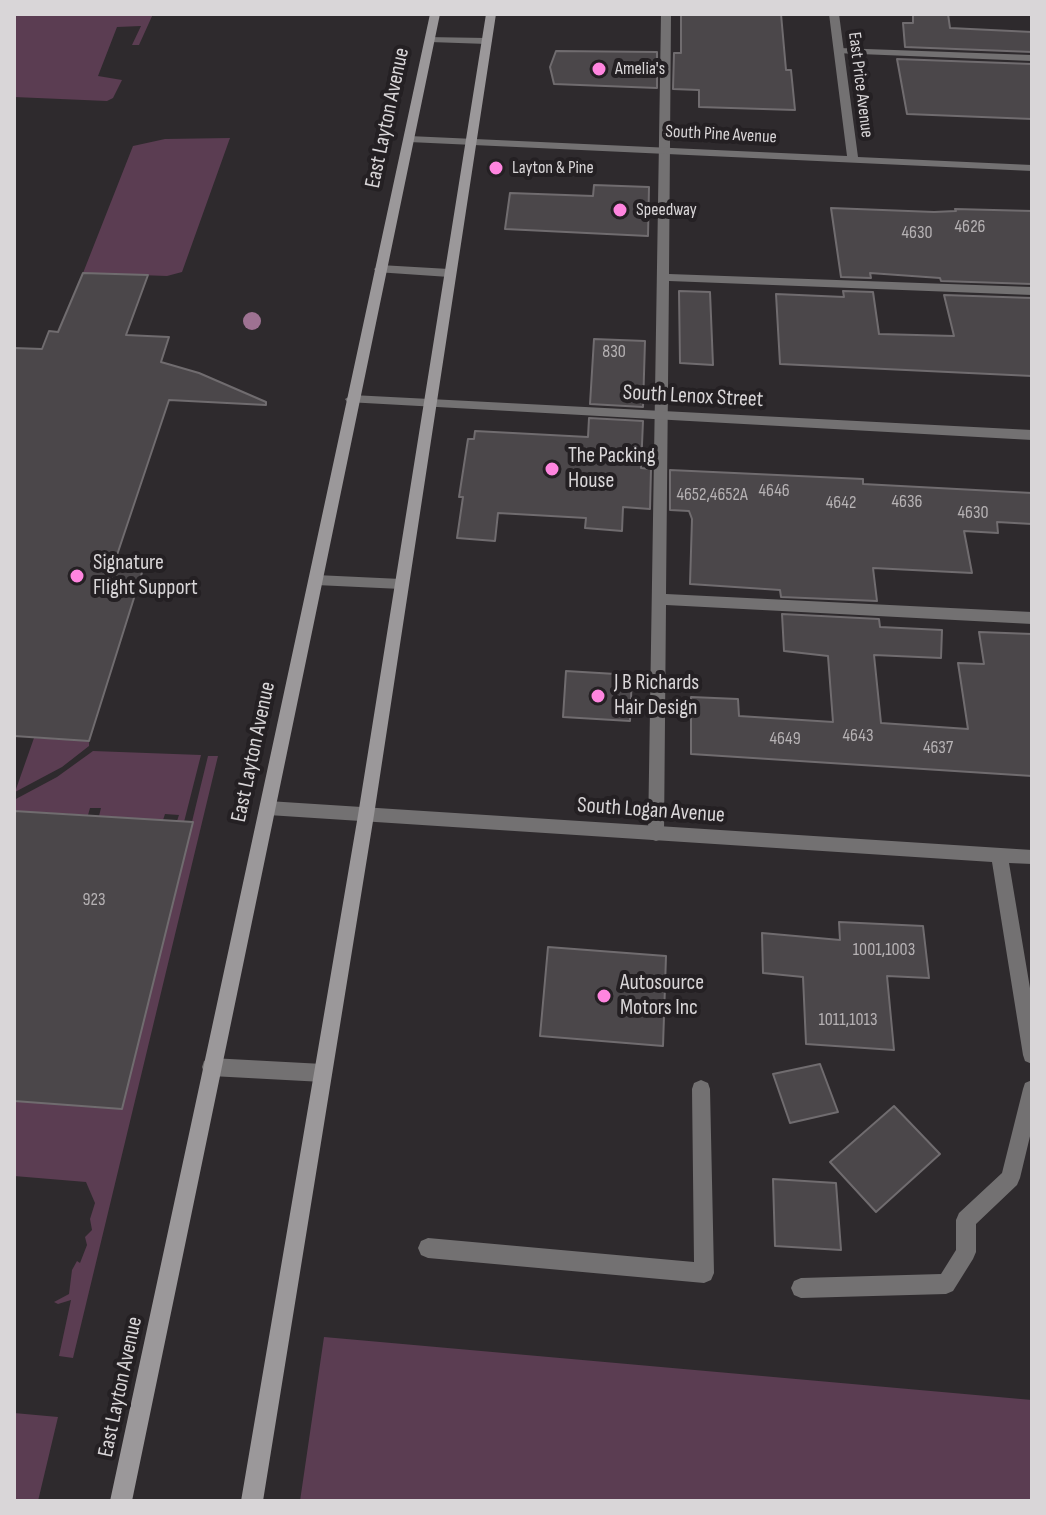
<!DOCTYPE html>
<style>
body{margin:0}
#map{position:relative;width:1046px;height:1515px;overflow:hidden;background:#2e2a2d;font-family:"Sofia Sans Condensed",sans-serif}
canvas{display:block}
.frame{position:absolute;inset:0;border:16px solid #d9d6d8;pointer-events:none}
</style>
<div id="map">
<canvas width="1046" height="1515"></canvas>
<div class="frame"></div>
</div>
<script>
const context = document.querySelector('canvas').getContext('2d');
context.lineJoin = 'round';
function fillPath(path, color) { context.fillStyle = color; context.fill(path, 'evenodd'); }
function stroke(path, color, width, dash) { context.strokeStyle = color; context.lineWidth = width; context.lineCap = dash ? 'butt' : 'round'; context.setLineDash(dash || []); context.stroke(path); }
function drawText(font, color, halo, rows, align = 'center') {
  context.font = font + ' "Sofia Sans Condensed",sans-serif'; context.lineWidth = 8; context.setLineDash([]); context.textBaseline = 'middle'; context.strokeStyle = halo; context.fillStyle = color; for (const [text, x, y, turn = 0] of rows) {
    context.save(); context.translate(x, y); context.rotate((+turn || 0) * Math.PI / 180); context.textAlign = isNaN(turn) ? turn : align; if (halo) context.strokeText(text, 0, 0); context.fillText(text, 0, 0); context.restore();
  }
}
const green = new Path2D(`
 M14,14H153L139,45H132L141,26L117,27L98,76L122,80L113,98L107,101L14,97Z
 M230,138L182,272L167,276L83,273L133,146L165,139Z
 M34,738L89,741V746L62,767L15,792Z
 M93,751L201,755L184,822L177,821L179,815L165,814L163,820L99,816L101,808H90L88,815L14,811V800L57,777Z
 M208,756H218L73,1358L59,1356L71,1300L58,1304L54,1302L69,1294L72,1270L77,1261L80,1263L87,1245L85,1237L92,1230L90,1219L95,1203L86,1182L14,1176V1101L122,1109Z
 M324,1337L1032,1400V1501H300Z
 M14,1413L58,1417L38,1501H14Z`);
const building = new Path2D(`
 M681,14H781L786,70H791L795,110L699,107V90L673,89L674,53H681Z
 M913,14H948L950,28L1032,32V52L905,47L903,23H913Z
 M556,51L657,52V88L554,84L550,67Z
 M897,59L1032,64V119L907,114Z
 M594,185L649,187L648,236L505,229L510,193L593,196Z
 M831,208L934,212L956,211L955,209L1032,211V284L941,281L940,278L870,273L871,278L841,277Z
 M83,273L148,275L126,335L169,337L161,362L199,373L266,402V405L169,400L115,561L145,563L89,741L14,736V348L42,349L49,331L58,332Z
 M679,291L710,292L713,365L680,363Z
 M843,291L873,292L879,334L954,336L944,295L1032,298V376L780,364L776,294L844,297Z
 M594,339L645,341L643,407L590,404Z
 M589,418L643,421L641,468L651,469L650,509L623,507L622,531L585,528L586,518L498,513L495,541L457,538L463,497H459L468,439H474L475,431L588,437Z
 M670,470L863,479V484L1032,493V524L997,522L998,533L964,531L972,573L873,568L877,601L781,597L780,590L690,584L692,519L689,511L670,510Z
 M782,614L879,619L880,627L942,630L941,658L874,655L881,723L968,729L958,663L984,664L979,632L1032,634V776L691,754V697L738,699L739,716L833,722L828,656L784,651Z
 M566,671L632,675L630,721L563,717Z
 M14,811L193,822L122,1109L14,1101Z
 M839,922L923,926L929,978L887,976L894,1050L806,1044L803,977L763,973L762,933L840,940Z
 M548,947L666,956L663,1046L540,1036Z
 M820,1064L838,1112L790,1123L773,1074Z
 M894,1106L940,1154L876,1212L830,1162Z
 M773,1179L836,1183L841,1250L775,1246Z`);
const lane = new Path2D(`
 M661,14H671L669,274L1032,287V295L669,281L666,594L1032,612V624L666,605L664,834L662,839L656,841L650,839L648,834Z
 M426,37L487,38L492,41L487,44L430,42L425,39Z
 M839,48L1032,55V61L835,53V49Z
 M380,265L449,269L455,273L449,277L376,272L374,269Z
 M316,575L401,579L408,584L401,589L316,585L309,580Z
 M211,1058L323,1064L330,1067L332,1073L330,1079L323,1082L211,1076L204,1073L202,1067L204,1061Z
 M701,1080L708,1083L710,1089L714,1273L711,1280L704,1283L428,1258L421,1255L418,1248L421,1241L428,1238L694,1262L692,1089L694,1083Z
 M1032,1080V1128L1020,1178L1017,1185L976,1224V1252L973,1259L953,1291L946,1294L801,1298L794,1295L791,1288L794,1281L801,1278L941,1274L956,1250V1220L959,1213L1002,1173L1023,1089L1025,1083Z`);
const street = new Path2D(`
 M829,14H839L858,157L1032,165V171L409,142L404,139L409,136L847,156Z
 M352,395L1032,430V440L347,402L345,399Z
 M268,801L1032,850V864L1009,863L1032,1000V1064L1025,1061L1023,1055L992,862L268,815L262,813L260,808L262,803Z`);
const secondary = new Path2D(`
 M430,14H440L132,1501H110Z
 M486,14H496L374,815L263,1501H241L358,815Z`);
const trees = [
 [252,321]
];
const markers = [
 [599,69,8,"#ff85df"],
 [496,168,8,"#ff85df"],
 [620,210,8,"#ff85df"],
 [552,469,8,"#ff85df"],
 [77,576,8,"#ff85df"],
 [598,696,8,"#ff85df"],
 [604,996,8,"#ff85df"]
];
const farPoinames = [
 ["Amelia's",615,69],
 ["Layton & Pine",512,168],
 ["Speedway",636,210]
];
const farStreetnames = [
 ["East Price Avenue",860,85,83],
 ["South Pine Avenue",721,135,3]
];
const numberNames = [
 ["4626",970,227],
 ["4630",917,233],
 ["830",614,352],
 ["4646",774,491],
 ["4652,4652A",712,495],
 ["4636",907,502],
 ["4642",841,503],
 ["4630",973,513],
 ["4643",858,736],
 ["4649",785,739],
 ["4637",938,748],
 ["923",94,900],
 ["1001,1003",884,950],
 ["1011,1013",848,1020]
];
const streetNames = [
 ["East Layton Avenue",388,118,-78],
 ["South Lenox Street",693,397,3],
 ["East Layton Avenue",254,752,-78],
 ["South Logan Avenue",651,811,4],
 ["East Layton Avenue",121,1387,-78]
];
const poiNames = [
 ["The Packing",568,456],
 ["House",568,481],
 ["Signature",93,563],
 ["Flight Support",93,588],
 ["J B Richards",614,683],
 ["Hair Design",614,708],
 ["Autosource",620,983],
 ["Motors Inc",620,1008]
];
fillPath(green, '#5b3d52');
fillPath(building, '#4b474a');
stroke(building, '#706c6f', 2);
fillPath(lane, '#737172');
fillPath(street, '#737172');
fillPath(secondary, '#9b989a');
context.fillStyle = '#9e7292';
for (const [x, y] of trees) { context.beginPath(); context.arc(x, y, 9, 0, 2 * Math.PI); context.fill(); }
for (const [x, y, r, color] of markers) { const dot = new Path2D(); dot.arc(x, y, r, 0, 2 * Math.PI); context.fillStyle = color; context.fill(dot); stroke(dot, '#242023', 3); }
drawText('18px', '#d9d6d8', '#242023', farPoinames, 'left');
drawText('18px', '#d9d6d8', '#242023', farStreetnames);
drawText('18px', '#b6b2b4', null, numberNames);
drawText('22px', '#d9d6d8', '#242023', streetNames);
drawText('22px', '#d9d6d8', '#242023', poiNames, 'left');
</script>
